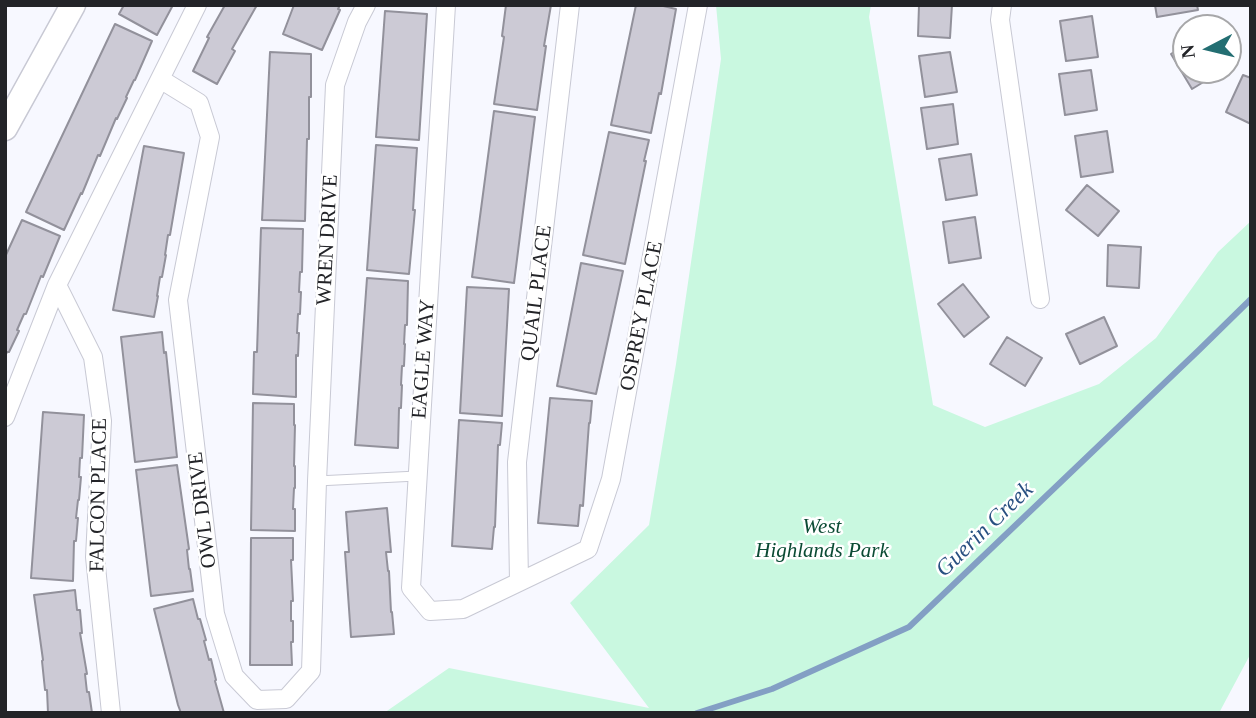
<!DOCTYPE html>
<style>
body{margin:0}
#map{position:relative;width:1256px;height:718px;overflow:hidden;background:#f7f8ff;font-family:Georgia,serif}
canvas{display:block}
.frame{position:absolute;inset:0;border:7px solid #232428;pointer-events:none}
.north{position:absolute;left:1172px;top:14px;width:70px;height:70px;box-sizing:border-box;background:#fff;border:2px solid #a7a7a9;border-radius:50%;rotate:263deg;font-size:19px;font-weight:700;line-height:28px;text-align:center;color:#232428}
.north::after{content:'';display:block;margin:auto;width:24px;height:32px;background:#236e72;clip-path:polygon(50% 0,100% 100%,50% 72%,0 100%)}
</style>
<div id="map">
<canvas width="1256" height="718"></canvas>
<div class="frame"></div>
<div class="north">N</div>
</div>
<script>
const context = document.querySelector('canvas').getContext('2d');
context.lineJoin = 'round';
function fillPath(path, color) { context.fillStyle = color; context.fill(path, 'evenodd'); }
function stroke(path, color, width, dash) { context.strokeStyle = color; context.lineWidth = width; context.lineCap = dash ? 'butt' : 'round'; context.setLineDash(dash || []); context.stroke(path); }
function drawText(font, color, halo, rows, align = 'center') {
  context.font = font + ' Georgia,serif'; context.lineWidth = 5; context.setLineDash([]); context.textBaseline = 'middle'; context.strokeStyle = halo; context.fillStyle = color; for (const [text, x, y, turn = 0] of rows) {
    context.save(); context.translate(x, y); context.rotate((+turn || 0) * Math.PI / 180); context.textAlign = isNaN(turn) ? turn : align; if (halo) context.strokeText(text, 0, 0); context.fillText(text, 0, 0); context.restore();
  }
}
const green = new Path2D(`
 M716,5H871L869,17L933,405L985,427L1099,384L1156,338L1218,252L1251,221V653L1219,713H384L449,668L649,708L570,603L649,525L676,364L721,59Z`);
const stream = new Path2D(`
 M697,713L772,689L909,627L1199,350L1251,299`);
const building = new Path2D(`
 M124,5H173L157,35L119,14Z
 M225,5H257L232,49L235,51L217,84L193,71L209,38L207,37Z
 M294,5H340L338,9L340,10L322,50L283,34Z
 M506,5H551L544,46H546L537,110L494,104L504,37L502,36Z
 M636,5H659L676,9L661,94L659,93L651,133L611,125Z
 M919,5H952L950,38L918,36Z
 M1155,5H1197L1198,10L1157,17Z
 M385,11L427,14L419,140L376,137Z
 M1092,16L1098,57L1066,61L1060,21Z
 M115,24L152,41L135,80H134L126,97L127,98L117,119L116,118L100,156L98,155L82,194L81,193L64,230L26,212Z
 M1186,44V70H1219L1220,72L1192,89L1171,54Z
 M270,52L311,54V97H309V139H307L305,221L262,220Z
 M950,52L957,92L925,97L919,56Z
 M1091,70L1097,110L1065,115L1059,74Z
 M1243,75L1251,78V124L1226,112Z
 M953,104L958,144L927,149L921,108Z
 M494,111L535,117L514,283L472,277Z
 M1107,131L1113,172L1081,177L1075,136Z
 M609,132L649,140L644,161H646L625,264L583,255Z
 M376,145L417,148L413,210H415L409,274L367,270Z
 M144,146L184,153L170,235H168L165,255H166L162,277H160L157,296H158L154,317L113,310Z
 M971,154L977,195L946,200L939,159Z
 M1087,185L1119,211L1098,236L1066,210Z
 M975,217L981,258L949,263L943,222Z
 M22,220L60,236L43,277L41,276L26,314H24L17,330L19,331L9,352H7L5,356V257Z
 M261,228L303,229L302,272H300L299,292H301L300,314H298L297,333H299L298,356L296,355V397L253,394L254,352H257Z
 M1108,245L1141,247L1139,288L1107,286Z
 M581,263L623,271L596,394L557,386Z
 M367,278L408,281L407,325H405L404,344H405L404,366H402L401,385H402L401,408H399L398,448L355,445Z
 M963,284L989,317L964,337L938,304Z
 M467,287L509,289L502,416L460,413Z
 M1104,317L1117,346L1080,364L1066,334Z
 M162,332L164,353L166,352L177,457L135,462L121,337Z
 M1007,337L1042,358L1025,386L990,364Z
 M550,398L592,401L590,423H589L583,506L580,505L578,526L538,523Z
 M253,403L294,404V425H295L294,466H295V488H294L293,509H295V531L251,530Z
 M43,412L84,415L82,458H80L79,477H81L79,500H78L76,518H78L76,541H74L73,581L31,578Z
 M459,420L502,423L500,445H498L495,527H494L492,549L452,546Z
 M177,465L189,549L187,550L189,569H190L193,591L151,596L136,470Z
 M387,508L391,552H386L388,571H389L391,612H392L394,634L351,637L345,552H349L346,512Z
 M251,538H293V560H291L293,601H291V621H293V642H291L292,665H250Z
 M75,590L77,610H80L82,633H80L87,674H85L87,692H89L92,713H48L47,690H45L42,661L43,660L34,595Z
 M193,599L198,619H200L206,640L204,641L209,660L211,659L216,680L215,681L224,713H181L178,705L154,609Z`);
const service = new Path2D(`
 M317,481L417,476`);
const minor = new Path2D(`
 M446,5L411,588L430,611L463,609L588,549L611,479L698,5
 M1002,5L1000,20L1040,299
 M160,79L199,103L210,137L178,300L215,614L234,676L257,700L286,699L311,671L317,481L335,85L357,22L366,5
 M57,285L93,357L102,421L95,557L111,713
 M5,417L57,285L197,5
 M519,582L517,462L570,5`);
const secondary = new Path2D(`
 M5,128L73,5`);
const streetNames = [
 ["WREN DRIVE",328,240,-87],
 ["QUAIL PLACE",537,293,-83],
 ["OSPREY PLACE",642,316,-79],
 ["EAGLE WAY",424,359,-86],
 ["FALCON PLACE",99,495,-89],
 ["OWL DRIVE",203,510,-97]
];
const parkNames = [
 ["West",822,527],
 ["Highlands Park",822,551]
];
const waterNames = [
 ["Guerin Creek",985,530,-44]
];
fillPath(green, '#c9f8e0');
stroke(stream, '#839fc4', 6);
fillPath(building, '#cccad5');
stroke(building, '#92919b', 2);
stroke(service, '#c8c9d4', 11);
stroke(minor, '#c8c9d4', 20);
stroke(secondary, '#c8c9d4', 27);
stroke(service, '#fff', 9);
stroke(minor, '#fff', 18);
stroke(secondary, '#fff', 24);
drawText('21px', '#232428', '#fff', streetNames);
drawText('italic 21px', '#0b4b34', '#fff', parkNames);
drawText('italic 23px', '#295081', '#fff', waterNames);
</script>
